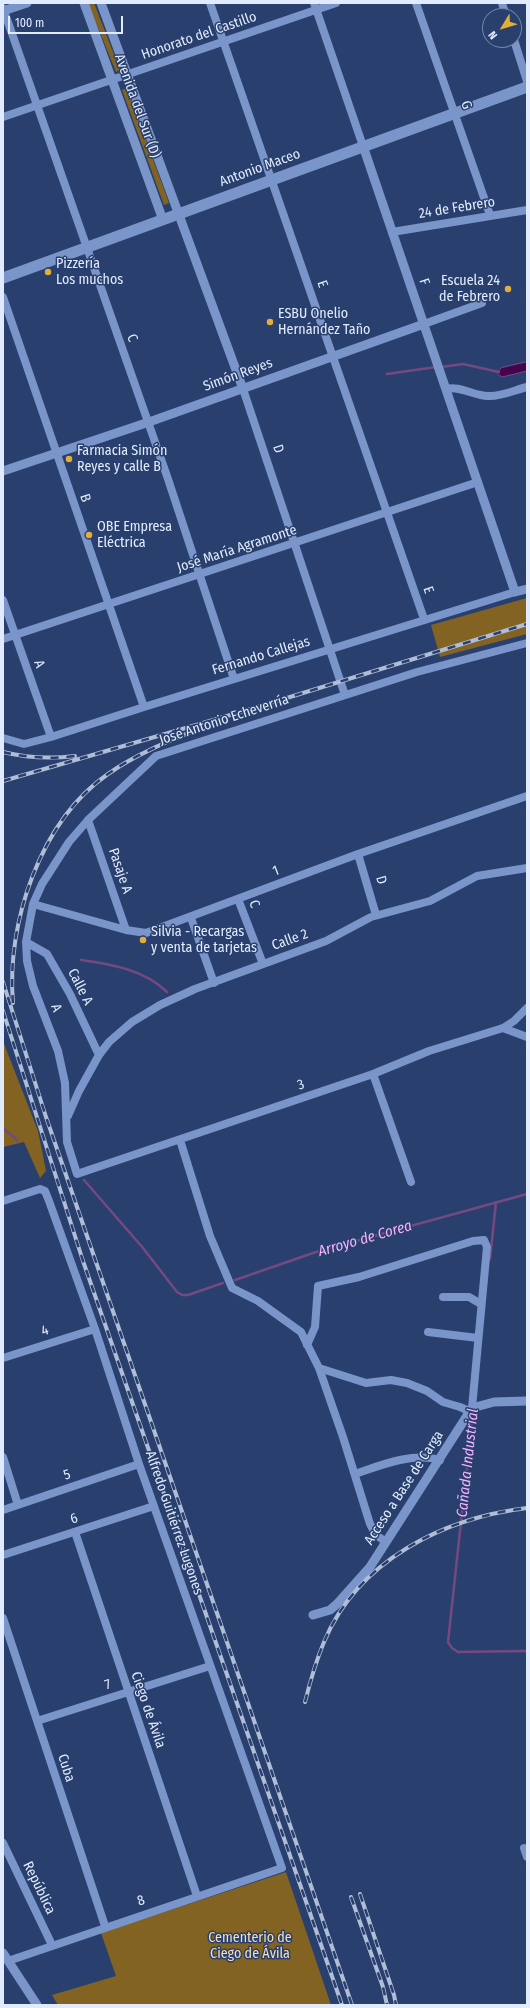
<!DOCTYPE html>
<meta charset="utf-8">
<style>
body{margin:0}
#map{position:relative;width:530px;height:2008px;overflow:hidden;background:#29406e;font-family:"Fira Sans Condensed",sans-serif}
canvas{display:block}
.frame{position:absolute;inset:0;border:4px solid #e2ebfd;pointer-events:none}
.north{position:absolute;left:482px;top:8px;width:40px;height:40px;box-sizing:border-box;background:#29406e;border:1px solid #7384a7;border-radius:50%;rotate:232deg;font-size:11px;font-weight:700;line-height:16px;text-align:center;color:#e2ebfd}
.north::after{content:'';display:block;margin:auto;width:14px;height:18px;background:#e3ae35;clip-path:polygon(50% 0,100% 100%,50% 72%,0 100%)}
.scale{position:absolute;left:8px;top:16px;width:115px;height:18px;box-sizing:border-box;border:2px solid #e2ebfd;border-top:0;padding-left:5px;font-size:12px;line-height:14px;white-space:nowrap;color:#e2ebfd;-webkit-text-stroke:3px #29406e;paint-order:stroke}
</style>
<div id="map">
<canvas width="530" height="2008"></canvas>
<div class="frame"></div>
<div class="north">N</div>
<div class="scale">100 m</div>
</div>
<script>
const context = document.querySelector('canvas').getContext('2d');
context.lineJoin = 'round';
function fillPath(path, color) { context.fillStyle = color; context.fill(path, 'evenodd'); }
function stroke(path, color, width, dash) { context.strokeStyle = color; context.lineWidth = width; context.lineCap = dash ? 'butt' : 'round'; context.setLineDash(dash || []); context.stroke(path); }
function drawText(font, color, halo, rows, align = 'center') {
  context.font = font + ' "Fira Sans Condensed",sans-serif'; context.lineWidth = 3; context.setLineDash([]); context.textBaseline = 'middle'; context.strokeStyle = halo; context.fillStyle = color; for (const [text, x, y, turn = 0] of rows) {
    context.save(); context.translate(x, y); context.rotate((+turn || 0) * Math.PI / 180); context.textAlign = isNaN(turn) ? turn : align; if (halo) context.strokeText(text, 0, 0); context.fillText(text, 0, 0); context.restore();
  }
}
const green = new Path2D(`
 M88,3H94L120,70L116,72Z
 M127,88L169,203L164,205L122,90Z
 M527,598V634L440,657L431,625Z
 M3,1041L38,1131L46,1171L40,1178L24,1142L3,1147Z
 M286,1872L331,2005H58L52,1995L116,1976L101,1933Z`);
const water = new Path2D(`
 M527,362V371L502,377L497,373L501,368Z`);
const stream = new Path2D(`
 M441,367L463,364L499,372
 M387,374L436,367
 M81,960C111,964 145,970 167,992
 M3,1128L17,1140
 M84,1180L143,1248L177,1292L182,1295H188L223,1283
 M490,1259L496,1202
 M235,1280L316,1252L527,1194
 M473,1411L448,1642L452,1648L458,1652L527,1651`);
const minor = new Path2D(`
 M210,3L424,619
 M314,3L363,146
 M416,3L490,215
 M502,3L506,16
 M3,8L168,479L234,679
 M514,40L527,81
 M3,117L336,3
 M392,232L527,210
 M3,297L144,707
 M424,324L482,303
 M243,389L345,695
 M446,389C459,385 474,396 488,396C500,397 515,390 527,387
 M3,600L51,737
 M3,639L478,482
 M527,643L417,672L156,756L88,820L69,842L42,884L33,904L26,942L27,961L33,986L58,1051L65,1083L67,1142L77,1174L373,1074L429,1051L503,1028L514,1021L527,1008
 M3,738L24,744L51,737L144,707L515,592
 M88,820L126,930
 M358,854L376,915
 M238,899L263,964
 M33,904L126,930L146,933L358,854L527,796
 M191,918L214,983
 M26,942L47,954L70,994L99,1055
 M503,1028L527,1037
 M373,1074L411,1182
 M68,1116L79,1091L99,1055L109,1042L132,1022L160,1005L195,989L326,941L371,917L430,901L477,876L527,868
 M180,1140L210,1236L232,1288L258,1301L301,1332L319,1368L343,1437L370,1524L376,1535L386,1542
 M3,1201L40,1189L45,1191L49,1201L95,1329L139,1464L282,1868L8,1961
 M443,1297H469L481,1304
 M428,1332L478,1338
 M307,1345L315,1327L318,1286L359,1277L473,1241L484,1240L487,1247L472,1408
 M3,1358L95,1329
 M319,1368L366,1383L391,1380L407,1383L427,1391L443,1402L460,1407L469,1411
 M3,1457L18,1505
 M355,1474C381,1465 413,1452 440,1460
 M3,1510L139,1464
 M75,1532L197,1896
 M3,1555L154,1506
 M3,1618L105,1926
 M37,1721L210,1666
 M3,1843L52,1945
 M524,1848L527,1857`);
const tertiary = new Path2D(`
 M84,3L163,220
 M101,3L243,389
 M3,11L27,3
 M363,146L515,592L527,589
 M3,471L149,422L424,324
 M313,1615L330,1610L337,1604L370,1567L472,1408L494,1402L527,1401
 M3,1953L37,2005`);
const secondary = new Path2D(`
 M3,278L527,87`);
const rail = new Path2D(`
 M3,752C27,758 50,759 75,756
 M3,781L251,709L527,624
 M3,982L46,1117L352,2005
 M13,1003C6,924 40,821 108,774C136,754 169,741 201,728
 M3,1011L83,1261L342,2005
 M305,1702C310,1682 316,1661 324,1642C358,1560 444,1518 527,1508
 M360,1894L394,1995L396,2005
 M351,1897L383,1987L387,2005`);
const markers = [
 [48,272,4,"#e3ae35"],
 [508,289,4,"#e3ae35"],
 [270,322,4,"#e3ae35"],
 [69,459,4,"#e3ae35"],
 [89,535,4,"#e3ae35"],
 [143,940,4,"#e3ae35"]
];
const streetNames = [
 ["Honorato del Castillo",199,36,-19],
 ["G",466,105,71],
 ["Avenida del Sur (D)",137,106,70],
 ["Antonio Maceo",260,168,-20],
 ["24 de Febrero",457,208,-9],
 ["F",424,282,71],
 ["E",322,284,71],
 ["C",132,338,70],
 ["Simón Reyes",238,375,-20],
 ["D",278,449,72],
 ["B",85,498,71],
 ["José María Agramonte",237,549,-18],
 ["E",428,590,71],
 ["Fernando Callejas",261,656,-17],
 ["A",39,664,70],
 ["José Antonio Echeverría",224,720,-18],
 ["Pasaje A",120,871,71],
 ["1",276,871,-21],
 ["D",381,880,74],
 ["C",254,904,69],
 ["Calle 2",290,940,-20],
 ["Calle A",80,987,63],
 ["A",56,1008,69],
 ["3",301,1085,-19],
 ["4",45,1331,-18],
 ["5",67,1475,-18],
 ["Acceso a Base de Carga",404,1488,-57],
 ["6",74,1519,-18],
 ["Alfredo Guitiérrez Lugones",174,1523,71],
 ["7",108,1685,-18],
 ["Ciego de Ávila",148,1710,71],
 ["Cuba",66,1768,72],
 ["República",39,1888,64],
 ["8",141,1901,-19]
];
const poiNames = [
 ["Pizzería",56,264],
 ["Los muchos",56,280],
 ["Escuela 24",500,281,"right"],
 ["de Febrero",500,297,"right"],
 ["ESBU Onelio",278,314],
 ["Hernández Taño",278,330],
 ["Farmacia Simón",77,451],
 ["Reyes y calle B",77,467],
 ["OBE Empresa",97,527],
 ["Eléctrica",97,543],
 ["Silvia - Recargas",151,932],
 ["y venta de tarjetas",151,948]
];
const parkNames = [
 ["Cementerio de",250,1938],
 ["Ciego de Ávila",250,1954]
];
const waterNames = [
 ["Arroyo de Corea",365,1239,-16],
 ["Cañada Industrial",468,1463,-84]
];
fillPath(green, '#826321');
fillPath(water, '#45044c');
stroke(water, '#744981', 1);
stroke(stream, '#744981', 2.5);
stroke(minor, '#7a95ca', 8);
stroke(tertiary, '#7a95ca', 9);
stroke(secondary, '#7a95ca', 11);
stroke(rail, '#b0bdd7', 4);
stroke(rail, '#29406e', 2.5, [8]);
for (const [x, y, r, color] of markers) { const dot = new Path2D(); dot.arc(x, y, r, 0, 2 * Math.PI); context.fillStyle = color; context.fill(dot); stroke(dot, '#29406e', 1.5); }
drawText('14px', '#e2ebfd', '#29406e', streetNames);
drawText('14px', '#e2ebfd', '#29406e', poiNames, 'left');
drawText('14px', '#f6dfb3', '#29406e', parkNames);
drawText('italic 15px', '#f7b2fd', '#29406e', waterNames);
</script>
